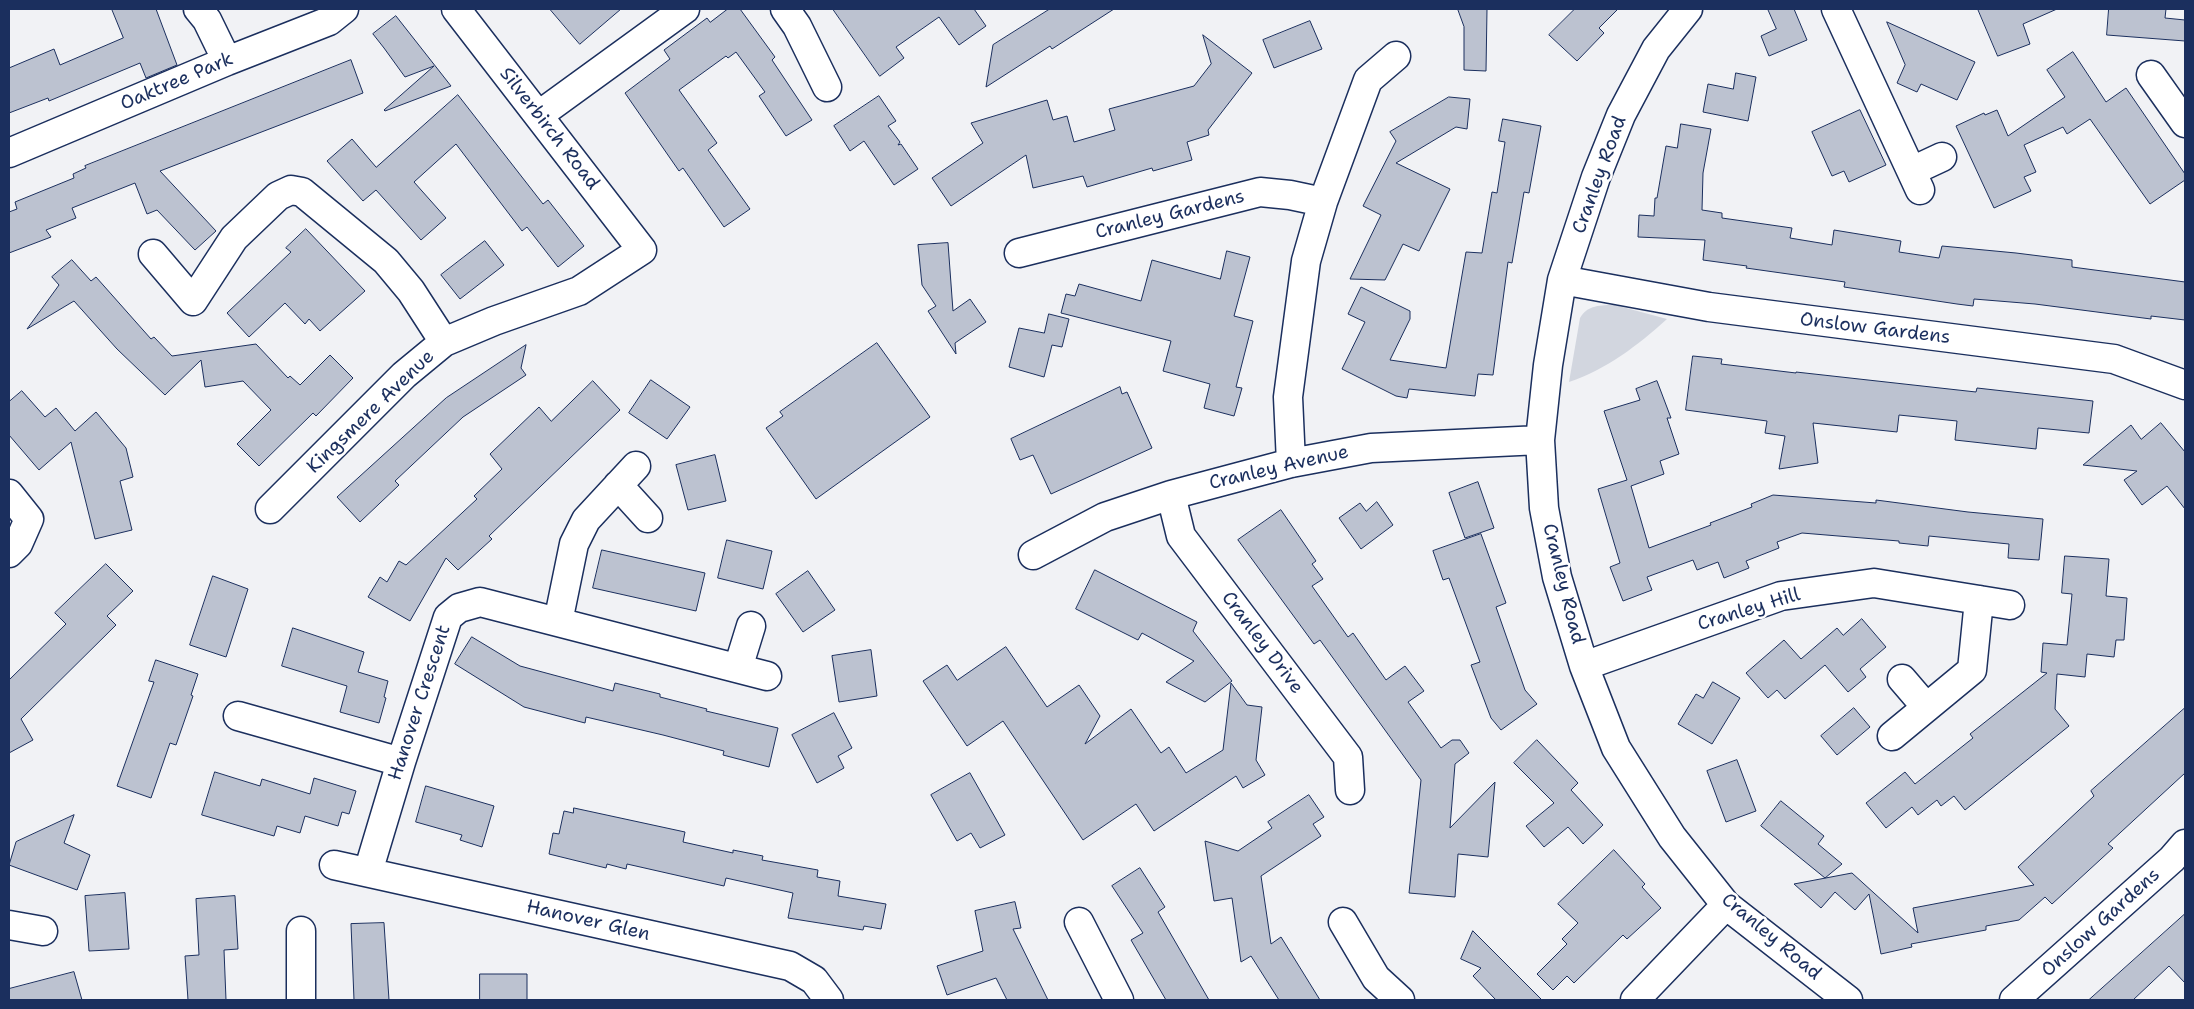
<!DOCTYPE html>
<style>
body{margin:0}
#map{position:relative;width:2194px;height:1009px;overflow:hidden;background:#f1f2f5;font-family:"Shantell Sans",sans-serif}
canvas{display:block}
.frame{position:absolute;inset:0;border:10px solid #1b2f5e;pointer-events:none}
</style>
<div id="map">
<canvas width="2194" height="1009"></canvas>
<div class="frame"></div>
</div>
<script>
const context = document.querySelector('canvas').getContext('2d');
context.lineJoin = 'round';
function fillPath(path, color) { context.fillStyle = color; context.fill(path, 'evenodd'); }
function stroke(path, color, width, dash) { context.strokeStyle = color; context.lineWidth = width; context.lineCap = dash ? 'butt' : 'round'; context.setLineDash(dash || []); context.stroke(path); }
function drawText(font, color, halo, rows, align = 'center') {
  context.font = font + ' "Shantell Sans",sans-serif'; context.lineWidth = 5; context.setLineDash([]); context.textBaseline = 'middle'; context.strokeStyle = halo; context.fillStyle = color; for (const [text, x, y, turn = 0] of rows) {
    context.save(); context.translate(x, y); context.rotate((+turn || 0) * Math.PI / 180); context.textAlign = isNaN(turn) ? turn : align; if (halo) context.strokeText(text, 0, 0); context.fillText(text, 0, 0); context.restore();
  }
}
const green = new Path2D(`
 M1615,305L1667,319C1637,346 1607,369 1569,382L1580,318C1587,305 1601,305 1615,305Z`);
const building = new Path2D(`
 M112,9H156L177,65L146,78L140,63L49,101L48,98L9,113V68L54,49L60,65L123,38Z
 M550,9H621L580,44Z
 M728,9H740L775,57L772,60L812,120L786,136L759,96L765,92L736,52L728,58L726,56L679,90L717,143L708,150L750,209L724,227L683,168L679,171L625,93L670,59L664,50L707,18L710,22Z
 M833,9H974L986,26L959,45L939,17L896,47L904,58L880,76Z
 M1050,9H1114L1052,49L1050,46L986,87L993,45Z
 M1458,9H1487L1486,71L1464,70V27Z
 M1575,9H1618L1599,28L1604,33L1577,61L1549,35Z
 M1768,9H1794L1807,40L1769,56L1761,36L1776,29Z
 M1978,9H2057L2023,24L2030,44L1998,56Z
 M2109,9H2166L2165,18L2185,20V41L2107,35Z
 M396,16L451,86L385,111L384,110L434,66L405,77L384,48L373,34Z
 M1310,21L1322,49L1274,68L1263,40Z
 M1887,22L1975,62L1957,100L1921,84L1917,92L1897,83L1905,65Z
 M1203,35L1252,73L1208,130L1209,135L1187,142L1192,160L1153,171L1152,168L1087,187L1083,176L1033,188L1026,155L951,206L932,178L983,143L971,123L1047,100L1053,120L1067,116L1074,142L1115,130L1109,109L1194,86L1211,64Z
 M2073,52L2106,102L2126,88L2185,174V180L2150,204L2090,119L2067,134L2063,127L2024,145L2036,172L2024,177L2031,191L1994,208L1956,126L1984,113L1985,115L1997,110L2008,136L2065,97L2047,70Z
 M351,60L363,93L160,171L216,231L195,250L157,210L147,214L135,183L72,208L76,218L46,230L51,237L9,253V212L17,209L15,202L74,178L73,174L86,168L85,166Z
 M1736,73L1756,77L1748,121L1703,112L1708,84L1733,89Z
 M458,95L543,204L548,200L584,246L558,267L527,227L522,231L456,144L414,182L446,218L421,240L376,190L363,201L327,161L352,139L376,167Z
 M879,96L896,121L888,126L900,142L898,145L901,144L918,169L894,185L864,141L850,151L834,126Z
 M1449,97L1470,99L1467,129L1456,127L1396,163L1450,189L1419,251L1403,244L1385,280L1350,279L1381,215L1363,206L1396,141L1390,132Z
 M1860,110L1886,165L1849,182L1844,171L1832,176L1812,132Z
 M1503,119L1541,126L1529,193L1524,192L1512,263L1508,262L1493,375L1478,374L1475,396L1409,389L1407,398L1396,396L1342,369L1365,322L1348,314L1361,287L1410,311V319L1390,360L1446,368L1466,252L1482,253L1492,192L1497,193L1505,142L1499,141Z
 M1681,124L1711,129L1703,173L1702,210L1722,213V218L1792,228L1790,238L1832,245L1834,230L1901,241L1899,252L1939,258L1942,246L2016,253L2072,260V267L2185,282V320L2151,316V319L2035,304L1974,299L1973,306L1957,304L1844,287L1845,282L1746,268L1747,266L1703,260L1705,240L1638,237L1639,215L1654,216L1655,198H1657L1666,146L1677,148Z
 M306,229L365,291L320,331L309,319L305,324L285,303L249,337L227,313L291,252L286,248Z
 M485,241L504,265L460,299L441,275Z
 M948,243L953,311L970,299L986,322L955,343L956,354L928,311L936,306L922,285L918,245Z
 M1227,251L1250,257L1234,316L1253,321L1236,387L1242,388L1234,416L1204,408L1210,384L1163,371L1171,341L1061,313L1066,294L1075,296L1079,284L1141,301L1152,260L1220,279Z
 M72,260L91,281L96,277L151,339L154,337L172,356L256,344L288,378L290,376L300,385L330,355L353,378L316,416L313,413L259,466L237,444L271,410L243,381L205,387L201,360L165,395L117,349L74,301L27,329L59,285L52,277Z
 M1049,314L1069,319L1062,347L1052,345L1044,377L1009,367L1019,328L1044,333Z
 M877,343L930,417L816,499L766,428L783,416L780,412Z
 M526,345L521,368L526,375L463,417L395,481L399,485L360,522L337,497L446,398Z
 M1693,356L1722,359L1721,364L1796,373V372L1976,392L1977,388L2093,401L2089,433L2038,428L2036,449L1955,440L1957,421L1899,415L1897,432L1813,423L1818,463L1779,469L1785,436L1765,433L1767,421L1686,410Z
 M651,380L690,407L667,439L629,413Z
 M593,381L620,410L489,536L492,539L458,570L446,558L410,621L368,597L380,577L387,582L399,561L406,565L477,499L474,496L502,469L490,454L539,407L551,421Z
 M1657,381L1671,418H1667L1679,454L1660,461L1664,474L1631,486L1649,548L1711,525L1710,523L1752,507L1751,504L1773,495L1876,503V500L1968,512L2043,519L2039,560L2008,558L2009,544L1929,536L1928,546L1899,543V541L1802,533L1777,542L1779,548L1746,561L1749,568L1724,578L1718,562L1697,570L1693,560L1647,577L1652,590L1623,601L1610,567L1620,563L1598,489L1627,480L1604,411L1640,400L1636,389Z
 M1120,387L1122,394L1127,392L1152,448L1051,494L1033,455L1020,460L1011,439Z
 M22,391L45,417L56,408L75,431L96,412L126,448L133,477L120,481L132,530L95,539L71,442L39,470L9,435V402Z
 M2161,423L2185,452V509L2167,486L2142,505L2124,480L2137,471L2083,465L2131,425L2141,439Z
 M715,455L726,501L688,510L676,465Z
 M1478,482L1494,528L1465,538L1449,493Z
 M1377,502L1393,525L1361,549L1339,518L1360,503L1366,511Z
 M1281,510L1316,561L1312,564L1323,579L1312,586L1348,637L1353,633L1386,680L1405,666L1424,691L1408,702L1441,748L1452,740H1460L1469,753L1455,764L1450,828L1495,782L1488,857L1458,854L1455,897L1409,893L1421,780L1320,640L1314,644L1238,540Z
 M1481,534L1506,603L1496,607L1525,690L1537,704L1501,730L1491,718L1471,665L1480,662L1449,578L1443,580L1433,551Z
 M727,540L772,551L763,589L718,578Z
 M602,550L705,573L696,611L593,588Z
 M2065,556L2109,559L2106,596L2127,598L2124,640H2116L2114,657L2087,654L2085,677L2057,674L2055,709L2069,726L1965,810L1954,796L1941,806L1937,800L1918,815L1912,807L1886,828L1866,803L1905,772L1915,784L1973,738L1970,734L2047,673L2041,672L2043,643L2067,645L2072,594L2062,593Z
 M106,564L133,591L107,616L116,625L21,719L33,740L9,753V680L66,624L55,613Z
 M1095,570L1197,622L1193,631L1232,681L1205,702L1166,682L1194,661L1142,633L1138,640L1076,609Z
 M808,571L835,610L803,632L776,594Z
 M213,576L248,589L226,657L190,645Z
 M1862,619L1886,647L1860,669L1866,677L1848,692L1825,665L1785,699L1777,690L1768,698L1746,673L1784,640L1801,659L1837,628L1843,635Z
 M293,628L364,652L358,672L388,681L384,697L386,698L379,723L340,712L347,686L282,666Z
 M472,637L520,666L613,691L615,683L660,694V697L707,709L706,711L778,728L769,767L723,755L724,751L663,735L586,717L585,723L524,707L455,664Z
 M1006,647L1047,707L1079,685L1100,716L1085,744L1131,709L1161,753L1169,747L1186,773L1223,750L1231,683L1247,705L1262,707L1256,760L1265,775L1243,788L1236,776L1154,831L1136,804L1083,840L1003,721L967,746L923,681L947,665L957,680Z
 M871,650L877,696L839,702L832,656Z
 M156,660L198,674L191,695L193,696L176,745L170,743L151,798L117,786L154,682L149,681Z
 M1713,682L1740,698L1712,744L1678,724L1696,694L1703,698Z
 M1854,708L1870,727L1837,755L1821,736Z
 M2185,708V773L2108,844L2113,848L2052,904L2045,897L2019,920L1986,926V930L1911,944L1912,947L1881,954L1869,894L1855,910L1835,892L1821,908L1794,884L1852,873L1918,933L1913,908L2034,885L2018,867L2094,796L2091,791Z
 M834,713L852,748L838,756L844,768L817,783L792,735Z
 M1537,740L1578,783L1571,790L1603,825L1583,844L1568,827L1544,847L1526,826L1554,803L1514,763Z
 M1737,760L1756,811L1726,822L1707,771Z
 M215,772L260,786L262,779L310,794L314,778L356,791L349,814L342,812L338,826L305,816L300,833L277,826L274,836L202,815Z
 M970,773L1005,835L980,848L971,833L957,841L931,795Z
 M426,786L494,806L482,847L460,840L462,835L416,822Z
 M1309,795L1324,817L1313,824L1321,836L1261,876L1271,944L1281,937L1320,1000H1279L1251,956L1241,962L1232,898L1214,901L1205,841L1238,851L1272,828L1268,822Z
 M1781,801L1824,836L1818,844L1842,864L1825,878L1761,826Z
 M574,808L685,832L683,842L733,853V850L763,856L762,860L818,870L817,877L840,881L838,896L886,904L881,929L864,926L863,930L788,918L793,893L726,878L724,886L627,864L626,869L607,864L606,868L549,854L553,833L559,834L564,811L573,813Z
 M74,815L64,843L90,855L77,890L9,865L16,842Z
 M1614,850L1645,884L1642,887L1661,908L1627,939L1623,935L1574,983L1567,976L1553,990L1537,974L1567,944L1562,939L1578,923L1558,904Z
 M1140,868L1165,907L1158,912L1209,1000H1166L1131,940L1143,933L1112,886Z
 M125,893L129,949L89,951L85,896Z
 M235,896L238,949L224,950L226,1000H188L185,956L199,955L196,899Z
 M1015,902L1021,928L1013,929L1048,1000H1007L996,978L947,995L937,966L983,951L975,911Z
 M2185,914V983L2169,966L2133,1000H2089Z
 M384,923L389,1000H354L351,924Z
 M1473,931L1542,1000H1496L1473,976L1481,968L1461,959Z
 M74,972L82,1000H9V989Z
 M480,974H527V1000H480Z`);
const minor = new Path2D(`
 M198,9L207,20L227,61
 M785,9L797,26L827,87
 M1688,9L1656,49L1621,115L1596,177L1562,280L1548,365L1540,440L1544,508L1557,577L1584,666L1616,748L1672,837L1726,905L1848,1000
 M1836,9L1920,190
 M2151,75L2185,123
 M539,115L685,9
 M9,153L227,61L329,21L344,9
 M1912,171L1942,157
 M1019,253L1260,192L1290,195L1323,202
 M153,254L193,301L234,238L278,196L291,190L302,192L386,261L411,291L444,342
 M1562,280L1709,307L2114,359L2185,385
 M1291,463L1288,397L1306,261L1323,202L1368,80L1396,56
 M618,485L648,518
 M9,494L29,519L18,544L9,553
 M1171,495L1181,536L1348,757L1350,790
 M270,509L404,375L444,342L494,321L579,291L642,250L456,9
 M1033,555L1105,517L1171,495L1291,463L1371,448L1540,440
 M558,622L574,544L586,520L636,466
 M1584,666L1781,596L1874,583L2010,605
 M738,668L751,626
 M1902,679L1926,707
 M238,716L401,762
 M1892,736L1972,670L1979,600
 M334,865L790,966L814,980L829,1000
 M368,872L401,762L448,617L459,608L480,602L767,676
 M1079,922L1119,1000
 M1343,922L1376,978L1400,1000
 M9,925L43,931
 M301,931V1000
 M1635,1000L1726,905
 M2014,1000L2172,859L2185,844`);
const streetNames = [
 ["Oaktree Park",177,82,-23],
 ["Silverbirch Road",549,129,52],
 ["Cranley Road",1600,175,-70],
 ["Cranley Gardens",1170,215,-14],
 ["Onslow Gardens",1875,329,7],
 ["Kingsmere Avenue",371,412,-44],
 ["Cranley Avenue",1279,468,-13],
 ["Cranley Road",1563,584,76],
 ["Cranley Hill",1749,610,-17],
 ["Cranley Drive",1262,643,53],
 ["Hanover Crescent",420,703,-72],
 ["Hanover Glen",588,921,13],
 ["Onslow Gardens",2101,923,-42],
 ["Cranley Road",1771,937,40]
];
fillPath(green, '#d2d6df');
fillPath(building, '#bcc2d0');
stroke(building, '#1b2f5e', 1);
stroke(minor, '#1b2f5e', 31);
stroke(minor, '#fff', 28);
drawText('19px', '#1b2f5e', '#fff', streetNames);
</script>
